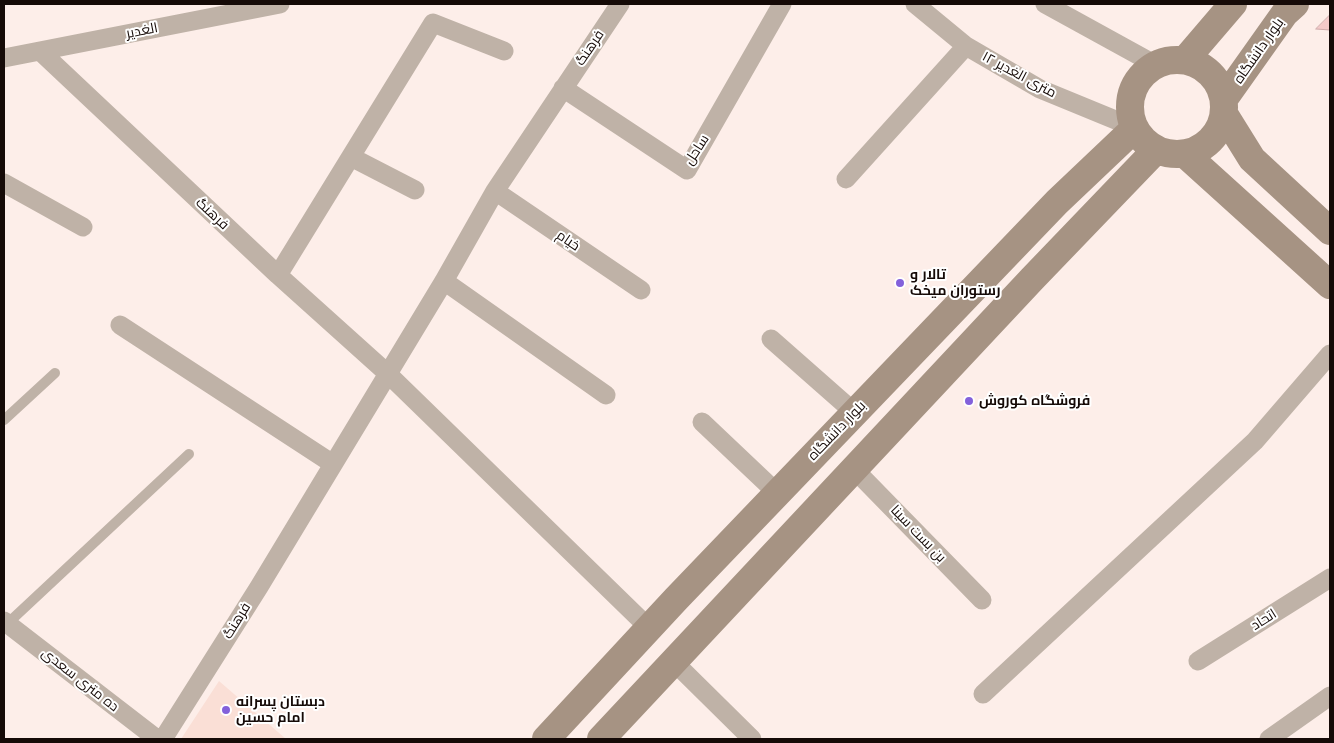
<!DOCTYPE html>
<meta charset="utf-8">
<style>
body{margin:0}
#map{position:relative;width:1334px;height:743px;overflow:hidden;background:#fdeee9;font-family:"Libre Baskerville",serif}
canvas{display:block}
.frame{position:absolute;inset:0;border:5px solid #150a07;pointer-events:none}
</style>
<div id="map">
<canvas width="1334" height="743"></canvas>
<div class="frame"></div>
</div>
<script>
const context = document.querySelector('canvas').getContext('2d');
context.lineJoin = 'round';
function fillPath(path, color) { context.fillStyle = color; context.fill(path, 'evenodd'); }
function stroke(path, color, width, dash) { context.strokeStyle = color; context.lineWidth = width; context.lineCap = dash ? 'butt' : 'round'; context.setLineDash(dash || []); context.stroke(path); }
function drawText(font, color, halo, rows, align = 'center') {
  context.font = font + ' "Libre Baskerville",Cairo,serif'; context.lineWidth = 4; context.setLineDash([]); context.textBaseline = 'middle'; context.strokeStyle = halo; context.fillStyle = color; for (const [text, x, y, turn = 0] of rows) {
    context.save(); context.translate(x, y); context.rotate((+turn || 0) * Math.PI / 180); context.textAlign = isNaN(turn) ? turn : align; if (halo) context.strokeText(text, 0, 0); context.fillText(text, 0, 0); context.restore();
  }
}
const built = new Path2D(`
 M219,681L286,739H181Z`);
const building = new Path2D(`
 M1330,15V30L1316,29Z`);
const lane = new Path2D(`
 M4,420L55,373
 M7,624L189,454`);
const street = new Path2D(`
 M915,4L966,46L1040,89L1135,128
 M1045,4L1156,65
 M40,51L278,275L387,373L649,628
 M4,58L280,4
 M563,88L687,170L782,4
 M351,157L415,190
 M846,179L966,46
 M4,183L83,227
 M495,191L641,290
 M278,275L433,23L504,51
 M444,281L606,395
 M120,325L333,464
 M771,339L855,413
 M702,422L777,493
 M853,468L982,600
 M4,621L157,739
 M673,661L752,739
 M1198,661L1330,578
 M983,694L1255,441L1330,354
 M163,739L259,587L444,281L495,191L620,4
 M1269,739L1330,696`);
const secondary = new Path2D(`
 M1130 107a47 47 0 1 1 94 0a47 47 0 1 1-94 0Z
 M1185,60L1233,4
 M1224,99L1285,13L1295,4
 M1224,114L1252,159L1330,231
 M1185,154L1330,285
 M546,739L676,599L1057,202L1135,128
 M601,739L1032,279L1156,150`);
const markers = [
 [900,283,5,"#8361db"],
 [969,401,5,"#8361db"],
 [226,710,5,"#8361db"]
];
const streetNames = [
 ["الغدیر",142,31,-11],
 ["فرهنگ",590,48,-56],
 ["بلوار دانشگاه",1259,51,-55],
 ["۱۲ متری الغدیر",1019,75,28],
 ["ساحل",697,150,-57],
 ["فرهنگ",212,214,43],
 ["خیام",568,241,34],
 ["بلوار دانشگاه",837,431,-46],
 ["بن بست سینا",918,534,46],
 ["اتحاد",1264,620,-32],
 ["فرهنگ",237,621,-58],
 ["ده متری سعدی",80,680,38]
];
const poiNames = [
 ["تالار و",910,275],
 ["رستوران میخک",910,291],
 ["فروشگاه کوروش",979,401],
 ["دبستان پسرانه",236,702],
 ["امام حسین",236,718]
];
fillPath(built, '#fadfd6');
fillPath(building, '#f3c9c9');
stroke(building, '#cda8a8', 1);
stroke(lane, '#bfb2a7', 10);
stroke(street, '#bfb2a7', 19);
stroke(secondary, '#a69383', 28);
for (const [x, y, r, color] of markers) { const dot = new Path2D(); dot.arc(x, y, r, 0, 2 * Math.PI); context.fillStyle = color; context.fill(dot); stroke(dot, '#fff', 2); }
drawText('14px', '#150a07', '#fff', streetNames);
drawText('bold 14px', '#150a07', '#fff', poiNames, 'left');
</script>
